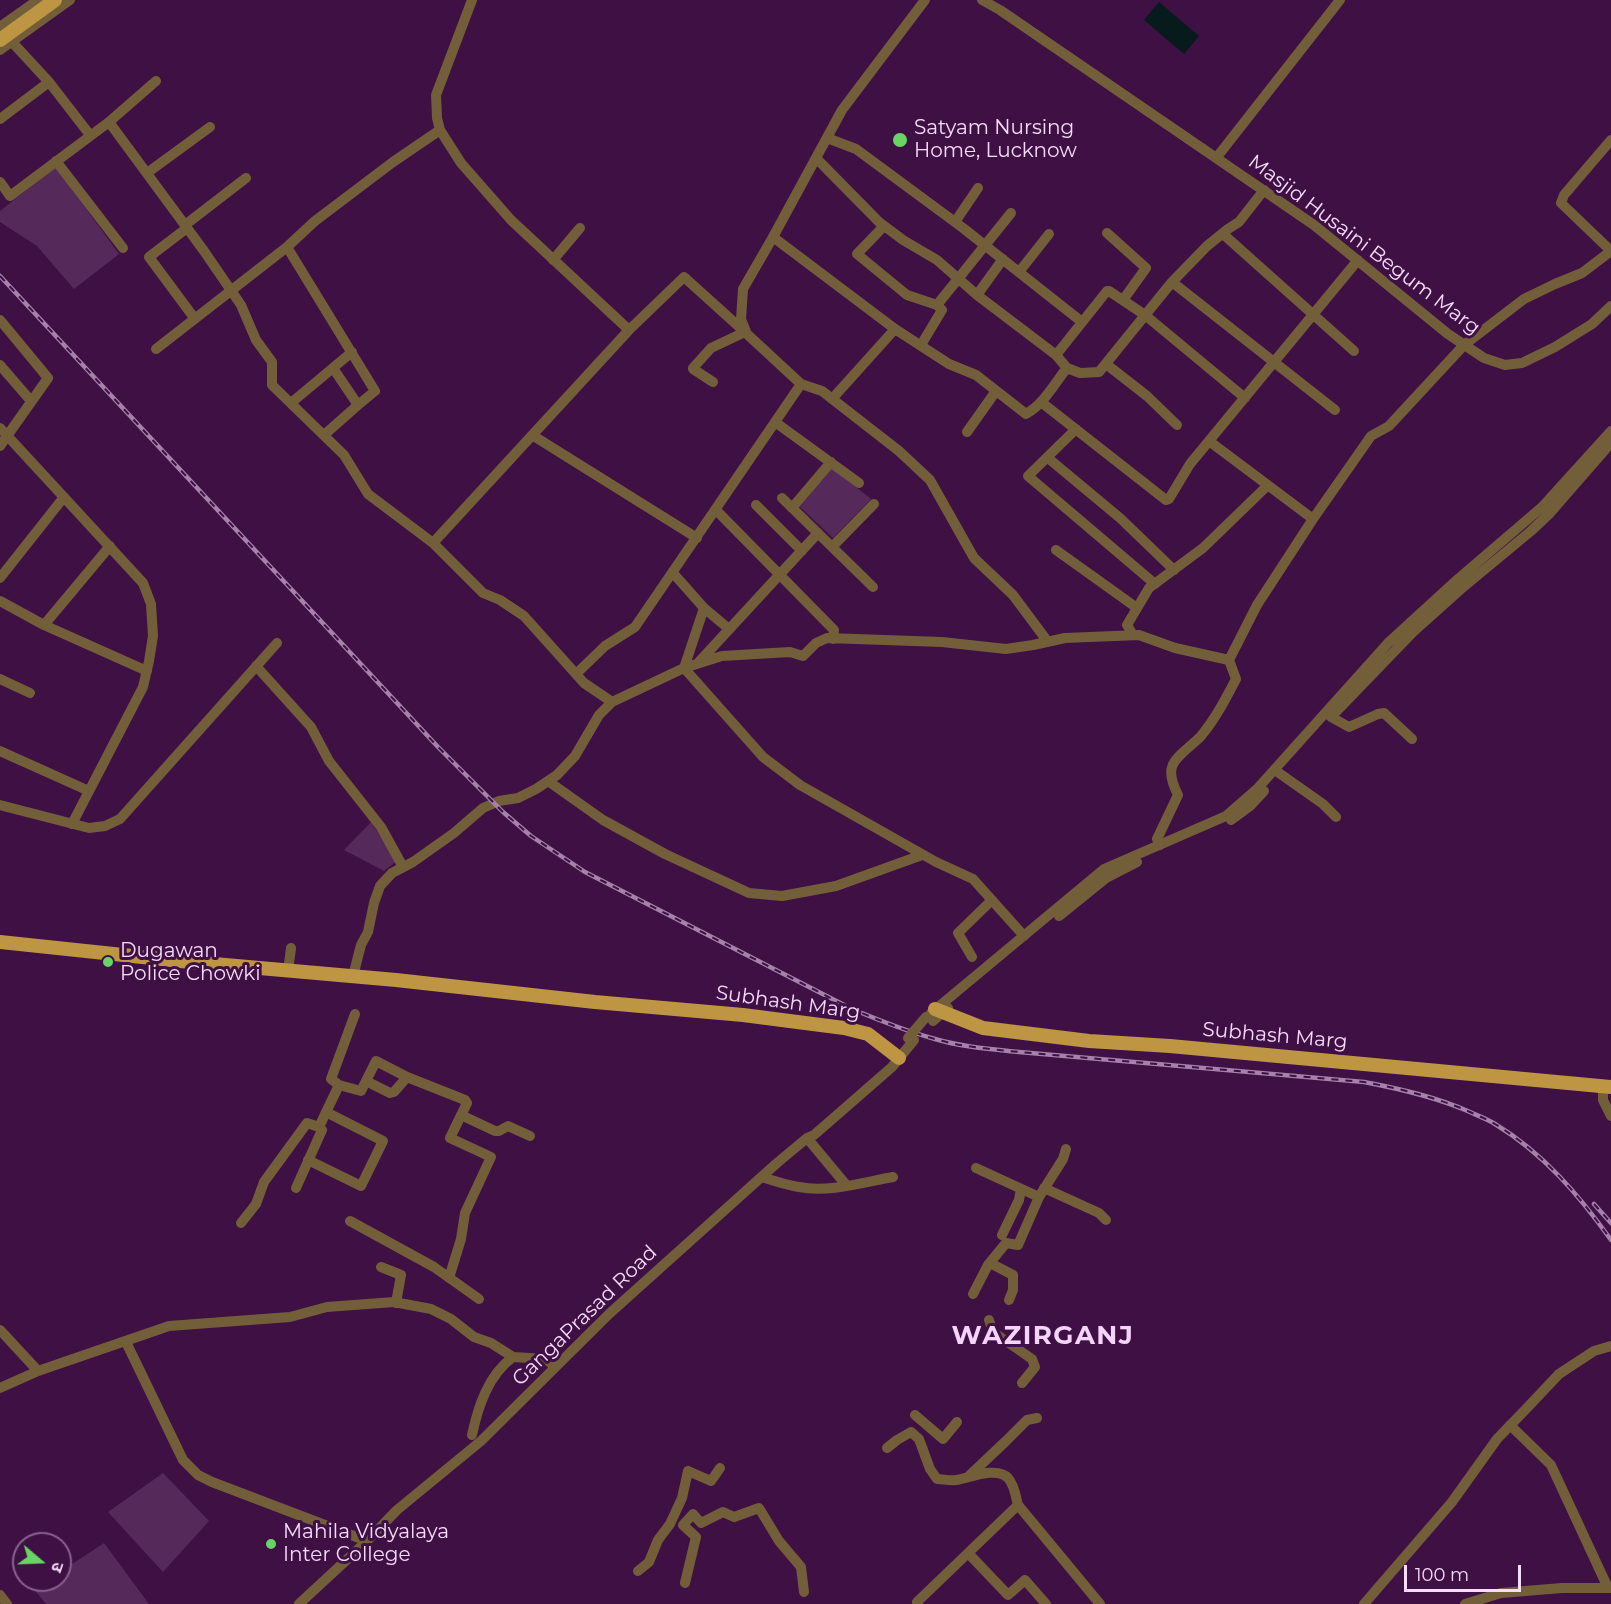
<!DOCTYPE html>
<meta charset="utf-8">
<style>
body{margin:0}
#map{position:relative;width:1611px;height:1604px;overflow:hidden;background:#3e1044;font-family:Montserrat,"Noto Sans Devanagari",sans-serif}
canvas{display:block}
.north{position:absolute;left:12px;top:1532px;width:60px;height:60px;box-sizing:border-box;background:#3e1044;border:2px solid #88618d;border-radius:50%;rotate:109deg;font-size:16px;font-weight:700;line-height:24px;text-align:center;color:#f7dbfa}
.north::after{content:'';display:block;margin:auto;width:21px;height:27px;background:#68d465;clip-path:polygon(50% 0,100% 100%,50% 72%,0 100%)}
.scale{position:absolute;left:1404px;top:1565px;width:117px;height:27px;box-sizing:border-box;border:3px solid #f7dbfa;border-top:0;padding-left:8px;font-size:18px;line-height:21px;white-space:nowrap;color:#f7dbfa;-webkit-text-stroke:4px #3e1044;paint-order:stroke}
</style>
<div id="map">
<canvas width="1611" height="1604"></canvas>
<div class="north">उ</div>
<div class="scale">100 m</div>
</div>
<script>
const context = document.querySelector('canvas').getContext('2d');
context.lineJoin = 'round';
function fillPath(path, color) { context.fillStyle = color; context.fill(path, 'evenodd'); }
function stroke(path, color, width, dash) { context.strokeStyle = color; context.lineWidth = width; context.lineCap = dash ? 'butt' : 'round'; context.setLineDash(dash || []); context.stroke(path); }
function drawText(font, color, halo, rows, align = 'center') {
  context.font = font + ' Montserrat,sans-serif'; context.lineWidth = 6; context.setLineDash([]); context.textBaseline = 'middle'; context.strokeStyle = halo; context.fillStyle = color; for (const [text, x, y, turn = 0] of rows) {
    context.save(); context.translate(x, y); context.rotate((+turn || 0) * Math.PI / 180); context.textAlign = isNaN(turn) ? turn : align; if (halo) context.strokeText(text, 0, 0); context.fillText(text, 0, 0); context.restore();
  }
}
const green = new Path2D(`
 M56,167L119,254L74,289L37,246L0,222V211Z
 M832,468L871,499L833,538L800,507Z
 M371,822L397,861L384,871L344,850Z
 M163,1473L209,1521L163,1572L108,1512Z
 M104,1543L149,1604H46L34,1589L48,1580H60V1572Z`);
const water = new Path2D(`
 M1159,2L1199,36L1184,54L1144,20Z`);
const minor = new Path2D(`
 M472,0L436,95L437,118L440,130L461,163L511,220L629,330
 M925,0L842,110L773,237L743,289L741,319L747,334L801,384L822,391L899,451L930,480L974,558L1013,595L1048,642
 M982,0L1000,10L1314,225L1448,334L1484,358L1505,365L1522,363L1555,347L1592,324L1611,306
 M0,27L38,0
 M12,42L49,82L90,135
 M0,50L70,0
 M0,119L49,82
 M109,122L204,251L241,305L256,340L272,362V385L344,455L368,494L433,543L483,593L500,600L524,616L584,683L612,702
 M827,138L856,149L963,228L1082,322
 M1611,140L1564,195L1561,203L1611,251
 M1217,157L1340,0
 M816,158L879,222L903,240L937,260L977,295L1056,355L1067,368
 M56,161L123,248
 M147,173L210,127
 M0,182L10,196L109,122L156,81
 M955,222L978,188
 M185,225L246,178
 M884,226L857,254L907,295L937,305L942,310L921,345
 M187,228L149,257L195,319
 M1107,233L1146,268L1123,300
 M1223,234L1354,351
 M773,237L895,329L949,364L976,375L1026,414C1044,404 1054,384 1067,368L1080,373L1099,372L1172,282L1207,246L1228,229L1239,222L1264,190
 M287,247L375,391L358,405
 M553,260L580,228
 M1019,272L1049,234
 M1172,282L1335,410
 M977,295L1003,259
 M937,305L1011,213
 M0,320L48,378L0,446
 M156,349L287,247L315,221L393,162L440,130
 M1056,355L1107,291H1109L1145,315L1245,398
 M1106,364L1147,396L1177,425
 M0,365L31,401
 M713,382L693,369V368L711,348L745,332
 M832,399L895,329
 M1041,402L1166,500L1169,499L1190,464L1358,260
 M291,403L352,352
 M775,422L859,483
 M0,428L143,583L151,604L153,636L149,661L143,687L72,824
 M1076,429L1028,476L1155,584
 M967,432L996,391
 M324,435L358,405L333,368
 M532,435L697,538
 M1209,441L1313,519
 M1048,458L1120,518L1174,570
 M782,498L873,587
 M756,505L802,551
 M792,508L831,462
 M716,510L834,630L833,639
 M433,543L629,330L684,277L746,333
 M832,547L874,504
 M1056,550L1137,608
 M673,573L704,608L684,668
 M0,578L64,497
 M0,601L44,625L147,671
 M704,608L729,629
 M44,625L110,546
 M1133,635L1127,625L1149,588L1203,548L1267,486
 M698,663L818,533
 M256,666L311,727L329,761L381,827L403,867
 M684,668L763,757L800,785L936,862L973,879L1024,936
 M576,674L605,646L635,627L801,384
 M0,679L30,693
 M1331,717L1413,632L1461,589L1531,531L1550,513L1611,443
 M1331,717L1349,727L1378,714L1384,713L1412,739
 M0,751L89,791
 M1279,773L1323,804L1336,817
 M548,781L603,820L665,854L749,893L782,896L836,886L922,855
 M0,805L89,828L105,826L120,819L277,643
 M1231,820L1250,806L1264,791
 M1160,845L1157,839L1178,795C1174,787 1169,776 1172,767C1175,756 1193,745 1201,736C1216,718 1226,698 1236,679L1229,660L1257,605L1313,519L1371,436L1389,426L1464,345L1524,299L1555,284L1582,273L1611,251
 M1059,916L1106,878L1137,862
 M972,957L958,933L992,900
 M288,971L291,948
 M353,976L361,945L368,932L374,903L380,886L392,873L413,862L454,833L483,808L499,801L518,798L536,789L557,775L575,756L599,715L612,702L684,668L722,656L790,652L803,656L816,643L827,638L942,642L1006,649L1033,645L1065,638L1139,635L1175,648L1229,660
 M931,1013L1104,869L1226,816L1257,789L1388,643L1458,579L1542,507L1611,431
 M933,1021L948,1008
 M366,1081L390,1093L394,1092L407,1077
 M339,1085L361,1091L376,1061L407,1077L465,1100L467,1103L450,1138L491,1157L465,1213L461,1239L449,1278
 M1603,1086V1100L1611,1116
 M461,1115L495,1131H499L508,1126L530,1136
 M807,1138L847,1186
 M308,1160L361,1186L383,1141L326,1112
 M976,1168L1039,1197
 M762,1177C774,1181 786,1185 799,1187C828,1193 864,1182 893,1177
 M296,1188L322,1130L319,1127
 M1044,1188L1099,1213L1106,1220
 M350,1221L434,1267L479,1299
 M241,1223L256,1204L264,1182L307,1123L319,1127L339,1085L331,1079L355,1014
 M1002,1235L1019,1200L1021,1189
 M990,1263L1013,1275V1290L1009,1300
 M381,1267L401,1275L396,1303
 M973,1294L988,1265L1006,1243L1018,1245L1039,1197L1063,1159L1066,1149
 M989,1320L993,1332L1032,1359L1035,1367L1022,1383
 M0,1330L38,1371
 M126,1342L183,1460L198,1475L212,1482L367,1541
 M0,1388L38,1371L169,1326L290,1317L327,1307L394,1302L431,1309L451,1319L474,1337L491,1343L513,1357L546,1359L555,1367
 M915,1415L943,1439L957,1422
 M1510,1425L1551,1465L1608,1588
 M472,1435C478,1407 488,1375 513,1357
 M887,1448L897,1440L911,1432L919,1439L930,1469L937,1479C943,1479 950,1481 956,1480C969,1478 997,1466 1008,1478C1014,1484 1016,1497 1018,1505L1100,1604
 M969,1476L1006,1441L1027,1420L1037,1418
 M968,1553L1008,1595L1025,1580L1046,1604
 M638,1571L649,1562L658,1540L670,1524L682,1498L688,1471L711,1481L720,1468
 M685,1583L696,1537L683,1525L693,1514L701,1523L723,1512L734,1517L759,1508L779,1541L801,1567L804,1592
 M0,1595L7,1604
 M299,1604L367,1541L397,1510L481,1441L609,1314L777,1163L807,1138L814,1135L837,1115L892,1067L914,1040
 M918,1604L917,1602L1018,1505
 M1364,1604L1452,1502L1497,1439L1526,1409L1559,1374L1594,1351L1611,1346
 M1465,1604L1501,1593L1562,1588H1611`);
const major = new Path2D(`
 M0,40L55,0
 M0,942L180,961L396,980L595,1002L743,1015L844,1028L868,1034L899,1058
 M935,1009L983,1028L1089,1041L1170,1046L1611,1087`);
const rail = new Path2D(`
 M0,276L438,747L503,812L531,836L585,872L850,1008C878,1020 906,1031 935,1039C962,1047 991,1049 1019,1052L1364,1082C1401,1089 1436,1097 1470,1112C1478,1116 1487,1119 1495,1124C1543,1153 1579,1195 1611,1240
 M1594,1204L1611,1223`);
const minorBridge = new Path2D(`
 M908,1038L926,1017`);
const markers = [
 [900,140,8,"#68d465"],
 [108,962,6,"#68d465"],
 [271,1544,6,"#68d465"]
];
const poiNames = [
 ["Satyam Nursing",914,128],
 ["Home, Lucknow",914,151],
 ["Dugawan",120,951],
 ["Police Chowki",120,974],
 ["Mahila Vidyalaya",283,1532],
 ["Inter College",283,1555]
];
const streetNames = [
 ["Masjid Husaini Begum Marg",1364,245,37],
 ["Subhash Marg",788,1003,8],
 ["Subhash Marg",1275,1036,5],
 ["GangaPrasad Road",585,1316,-44]
];
const districtNames = [
 ["WAZIRGANJ",1043,1336]
];
fillPath(green, '#56295b');
fillPath(water, '#071a1c');
stroke(minor, '#725f3a', 10);
stroke(major, '#bd9543', 14);
stroke(rail, '#a682ab', 4.5);
stroke(rail, '#3e1044', 2, [7]);
stroke(minorBridge, '#725f3a', 10);
for (const [x, y, r, color] of markers) { const dot = new Path2D(); dot.arc(x, y, r, 0, 2 * Math.PI); context.fillStyle = color; context.fill(dot); stroke(dot, '#3e1044', 2); }
drawText('20px', '#f7dbfa', '#3e1044', poiNames, 'left');
drawText('20px', '#f7dbfa', '#3e1044', streetNames);
context.letterSpacing = '1.5px';
drawText('bold 26px', '#f5d4f9', '#3e1044', districtNames);
context.letterSpacing = '0px';
</script>
